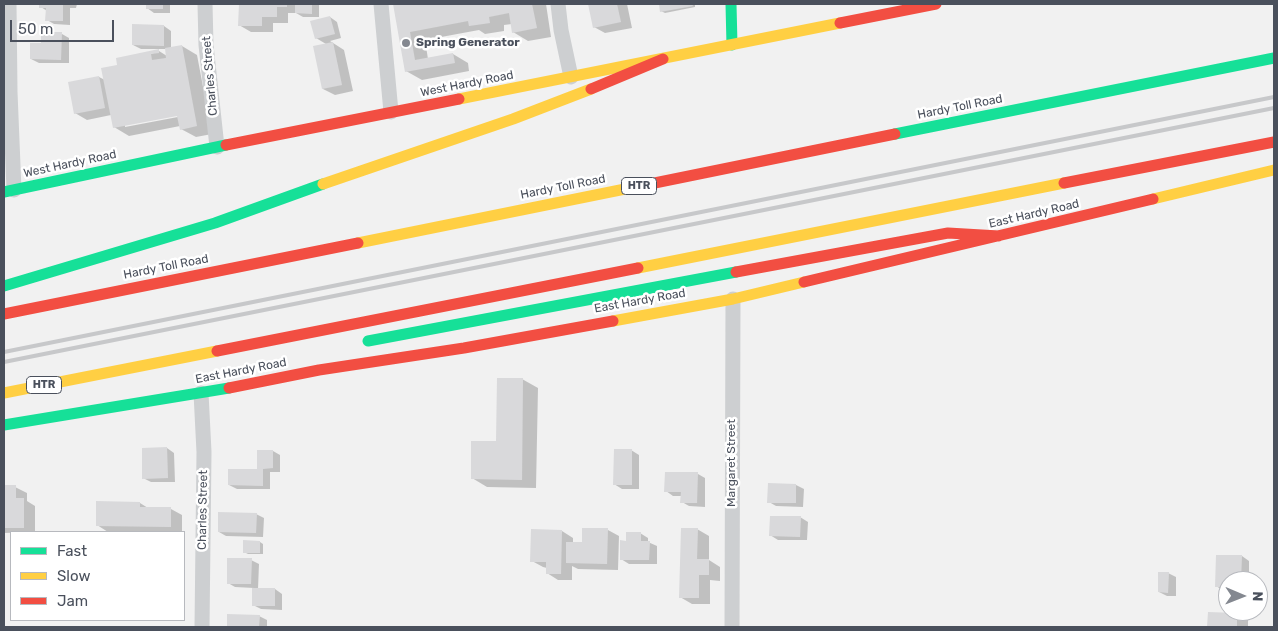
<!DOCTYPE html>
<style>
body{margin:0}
#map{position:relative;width:1278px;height:631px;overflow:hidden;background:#f1f1f1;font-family:Rubik,sans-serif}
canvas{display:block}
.frame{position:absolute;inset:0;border:5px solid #4a505c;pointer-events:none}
.legend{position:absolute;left:10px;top:531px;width:175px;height:90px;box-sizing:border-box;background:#fff;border:1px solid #b7b9be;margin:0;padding:6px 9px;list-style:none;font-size:15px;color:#4a505c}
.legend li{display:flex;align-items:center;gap:10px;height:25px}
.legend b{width:25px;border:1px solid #b7b9be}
.north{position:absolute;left:1218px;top:571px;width:50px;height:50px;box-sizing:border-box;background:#fff;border:1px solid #b7b9be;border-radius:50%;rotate:91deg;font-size:14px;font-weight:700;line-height:20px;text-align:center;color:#4a505c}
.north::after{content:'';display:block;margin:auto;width:18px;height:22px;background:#848890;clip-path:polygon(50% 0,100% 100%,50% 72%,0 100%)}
.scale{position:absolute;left:10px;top:20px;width:104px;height:22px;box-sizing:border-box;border:2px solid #4a505c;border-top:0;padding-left:6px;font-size:15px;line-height:18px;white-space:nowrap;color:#4a505c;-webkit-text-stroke:4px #fff;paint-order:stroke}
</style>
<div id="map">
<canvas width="1278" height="631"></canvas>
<div class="frame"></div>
<ul class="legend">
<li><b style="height:6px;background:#16e098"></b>Fast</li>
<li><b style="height:6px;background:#ffcf43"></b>Slow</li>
<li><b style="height:6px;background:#f24e42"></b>Jam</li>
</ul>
<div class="north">N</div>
<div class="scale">50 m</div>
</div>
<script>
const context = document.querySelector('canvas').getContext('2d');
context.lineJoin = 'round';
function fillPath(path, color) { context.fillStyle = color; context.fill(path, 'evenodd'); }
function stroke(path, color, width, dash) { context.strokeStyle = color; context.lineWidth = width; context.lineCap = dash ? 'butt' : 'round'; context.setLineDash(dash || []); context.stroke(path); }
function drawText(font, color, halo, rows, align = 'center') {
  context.font = font + ' Rubik,sans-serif'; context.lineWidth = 5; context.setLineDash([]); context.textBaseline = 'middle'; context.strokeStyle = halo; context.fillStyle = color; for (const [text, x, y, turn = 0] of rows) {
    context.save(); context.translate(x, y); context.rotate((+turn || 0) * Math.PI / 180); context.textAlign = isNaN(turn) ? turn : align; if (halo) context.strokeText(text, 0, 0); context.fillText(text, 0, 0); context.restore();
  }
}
const shadow = new Path2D(`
 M41,4H77L76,8H70V25L54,24L47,20V11L41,7Z
 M147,4H170V13H154L147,8Z
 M240,4H319V17H303L296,13H288V23H273V32H251L239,25Z
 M395,4H546L551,37L528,41L513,32L512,24L504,25V31L485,34L479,30L425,40L428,59L453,54L468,63L469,71L422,80L406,71Z
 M589,4H627L632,28L605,33L594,27Z
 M660,4H695V7L665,13L661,11Z
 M330,17L337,22L341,38L330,41L344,50L353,91L335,95L323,89L326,44L316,38Z
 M164,26L171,31V48L182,46L197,55L212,134L196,137L181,129L180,126L129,136L114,127L111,115L87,120L75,113L99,77L105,80L119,66L159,51L167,56L166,49H141L133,45ZM183,113V116L125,127V124Z
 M62,34L69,38V63H39L31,59L42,45Z
 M522,379L538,388L536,488L487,487L472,478L497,442Z
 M167,448L174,453L175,482H151L143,478Z
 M631,450L639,455V489H622L614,484Z
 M273,451L280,455V472H270V489H237L229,485L258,471Z
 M698,474L705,478V507L689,506L682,502V496H673L666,491Z
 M769,485H796L804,489L803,507L776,506L769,502Z
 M4,487H15L27,493V501L35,506V532L4,533Z
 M140,503L148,508L171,509L182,515V532H108L97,525Z
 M256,514L264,518L263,537L226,536L219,532Z
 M800,517L808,522L807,540H778L770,535Z
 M697,529L709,536V560L720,567V581L710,580V604H692L680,597Z
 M608,530L619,536L618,570L578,569L572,566V580H558L547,573V568L543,567L532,561L562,531L573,538V543H583Z
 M640,533L648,538V542L657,546V564H629L621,559L627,542Z
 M260,542L263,544V554H248L244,552Z
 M1242,556L1249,561V581H1228V591H1224L1216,586Z
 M251,560L259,564L258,589H275L282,594V610L261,609L253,605L254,588L235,587L228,583Z
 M1168,573L1176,577V596H1167L1159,592Z
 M1209,613L1237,614L1248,620V627H1209Z
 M228,615L259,616L267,620V627H228Z`);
const building = new Path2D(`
 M39,4H63V21H45L46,8H39Z
 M146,4H163V9H146Z
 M239,4H287V7H277V17H262V26H238Z
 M295,4H312V14L295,13Z
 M393,4H532L537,28L512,33L509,13L489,17L490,23L469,26L468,21L410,32L415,60L453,53L455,63L405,72Z
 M588,4H617L621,22L593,28Z
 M659,4H692L693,6L660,12Z
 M330,16L335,34L315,39L310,21Z
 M132,24L164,25V46L132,45Z
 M41,32H62L61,60L30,59V43H41Z
 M333,42L342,85L322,89L313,46Z
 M182,45L197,126L180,130L177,116L113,128L101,68L117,65L116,58L159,49V53L151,54L152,60L166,58L165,48Z
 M99,76L105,108L74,114L68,82Z
 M497,378H523L522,480L471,479V441H496Z
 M167,447L168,478L142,479V448Z
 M614,449H632V485H613Z
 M257,450H273V468L263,469V486L228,485V469H257Z
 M665,472H698L697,503H680L681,492H664Z
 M768,483L796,484V503H767Z
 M4,485H16V498H24V528H4Z
 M96,501L140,502V507H171V527L96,526Z
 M218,512L257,513L256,533L218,532Z
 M770,516H801L800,537L769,536Z
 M582,528H608L607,564L566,563V542H582Z
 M681,528H698L697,559H709V575H699V598H679Z
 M531,529L562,530L561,574H546V562H530Z
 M626,532H641V541H650L649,560H620V540L626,541Z
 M243,540L260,541V553H243Z
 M1216,555H1242L1241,581H1228V587H1215Z
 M227,558H252L251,584H227Z
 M1158,572H1169L1168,593L1158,592Z
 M252,588H275V606H252Z
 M1208,612L1237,613V627H1207Z
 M227,614L260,615L259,627H227Z`);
const street = new Path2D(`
 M9,4L10,92L14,190
 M205,4L206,45L217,147
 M381,4L391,112
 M558,4L561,30L571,77
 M201,393L204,452L202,627
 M732,627L733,299`);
const fast = new Path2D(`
 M731,4L732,45
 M895,134L1274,58
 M4,192L226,145
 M4,286L215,223L323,184
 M368,341L736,272
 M4,425L229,388`);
const slow = new Path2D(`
 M459,99L840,23
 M323,184L513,119L591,89
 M1153,199L1274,170
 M358,243L635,187
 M638,268L1064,183
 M613,321L733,299L804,282
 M4,393L217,351`);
const jam = new Path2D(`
 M840,23L936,4
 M591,89L663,59
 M226,145L459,99
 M1064,183L1274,142
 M635,187L895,134
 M736,272L948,233L999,236
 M804,282L1153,199
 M4,314L358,243
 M217,351L638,268
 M229,388L319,370L464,348L613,321`);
const rail = new Path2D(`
 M4,352L1274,97
 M4,362L1274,108`);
const markers = [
 [406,43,5,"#848890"]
];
const shields = [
 [639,186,35],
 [44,385,35]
];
const shieldNames = [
 ["HTR",639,186],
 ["HTR",44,385]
];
const poiNames = [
 ["Spring Generator",416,43]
];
const streetNames = [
 ["Charles Street",210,76,-95],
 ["West Hardy Road",467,84,-11],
 ["Hardy Toll Road",960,107,-11],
 ["West Hardy Road",70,164,-12],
 ["Hardy Toll Road",563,187,-11],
 ["East Hardy Road",1034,214,-13],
 ["Hardy Toll Road",166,267,-11],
 ["East Hardy Road",640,301,-10],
 ["East Hardy Road",241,371,-11],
 ["Margaret Street",732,463,-90],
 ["Charles Street",203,510,-89]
];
fillPath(shadow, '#0003');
fillPath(building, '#d9d9db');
stroke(street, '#cdcfd1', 15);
stroke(fast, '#16e098', 11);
stroke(slow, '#ffcf43', 11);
stroke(jam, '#f24e42', 11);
stroke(rail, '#c7c8ca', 4);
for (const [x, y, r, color] of markers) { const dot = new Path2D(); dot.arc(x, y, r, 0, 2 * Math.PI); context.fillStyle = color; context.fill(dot); stroke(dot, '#fff', 2); }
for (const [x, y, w] of shields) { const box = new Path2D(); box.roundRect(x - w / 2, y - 8.5, w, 17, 4); context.fillStyle = '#fff'; context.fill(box); stroke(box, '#4a505c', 1); }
drawText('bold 11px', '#4a505c', null, shieldNames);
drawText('bold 12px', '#4a505c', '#fff', poiNames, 'left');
drawText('12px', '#4a505c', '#fff', streetNames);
</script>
